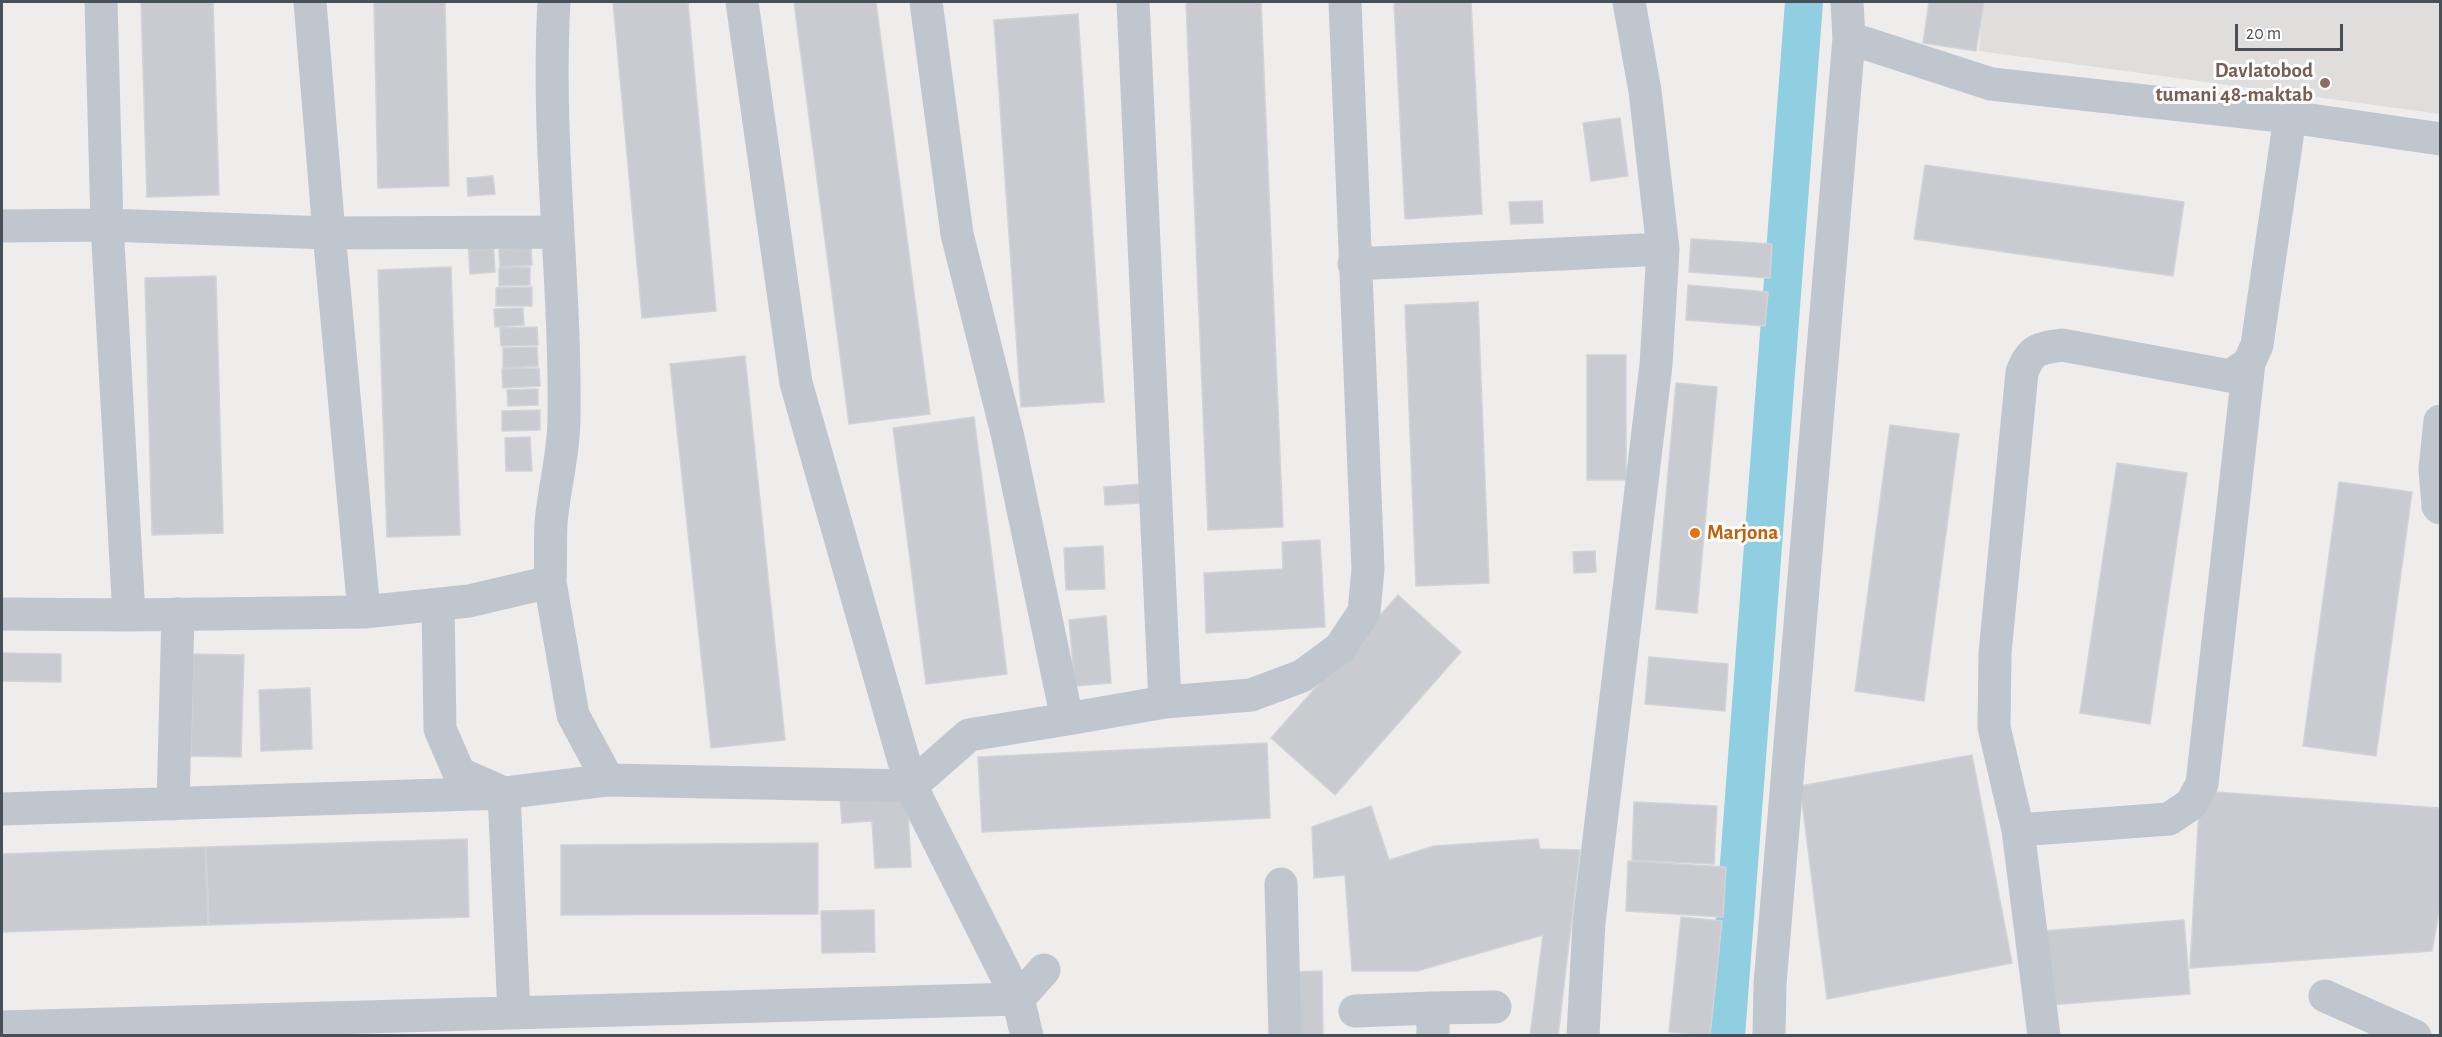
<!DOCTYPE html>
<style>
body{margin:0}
#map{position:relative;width:2442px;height:1037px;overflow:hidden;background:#efecec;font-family:"Alegreya Sans",sans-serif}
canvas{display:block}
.frame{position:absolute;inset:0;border:3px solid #474f57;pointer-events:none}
.scale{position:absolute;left:2235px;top:24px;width:108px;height:27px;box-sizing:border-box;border:3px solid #474f57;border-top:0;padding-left:8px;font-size:18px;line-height:21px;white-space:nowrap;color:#474f57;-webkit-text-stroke:4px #fff;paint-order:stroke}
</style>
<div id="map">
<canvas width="2442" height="1037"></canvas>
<div class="frame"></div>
<div class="scale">20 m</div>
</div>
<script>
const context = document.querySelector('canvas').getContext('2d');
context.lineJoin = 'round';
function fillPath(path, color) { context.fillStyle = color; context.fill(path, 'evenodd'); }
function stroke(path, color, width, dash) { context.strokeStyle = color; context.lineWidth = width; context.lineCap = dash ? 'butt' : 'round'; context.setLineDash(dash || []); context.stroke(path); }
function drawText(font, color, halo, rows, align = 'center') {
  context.font = font + ' "Alegreya Sans",sans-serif'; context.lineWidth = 6; context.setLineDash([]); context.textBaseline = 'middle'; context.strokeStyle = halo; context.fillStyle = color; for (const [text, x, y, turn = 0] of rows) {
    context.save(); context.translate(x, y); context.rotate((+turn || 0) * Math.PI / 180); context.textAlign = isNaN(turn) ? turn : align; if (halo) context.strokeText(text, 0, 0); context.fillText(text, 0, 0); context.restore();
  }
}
const education = new Path2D(`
 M1983,2H2440V114L1979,51Z`);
const canal = new Path2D(`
 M1726,1036L1804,2`);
const building = new Path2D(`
 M141,2H213L219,195L147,197Z
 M374,2H445L449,186L378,188Z
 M613,2H688L716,311L642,318Z
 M794,2H876L930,414L849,424Z
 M1186,2H1261L1283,527L1208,530Z
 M1394,2H1471L1482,214L1405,219Z
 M1929,2H1984L1976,51L1923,43Z
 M1078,14L1104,402L1021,407L994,20Z
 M1620,118L1628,176L1591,181L1583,123Z
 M1925,165L2184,202L2173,276L1914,239Z
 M493,176L495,194L468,196L467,178Z
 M1542,201L1543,223L1511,224L1509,202Z
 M493,238L495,272L470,274L468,239Z
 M1691,239L1772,244L1770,278L1689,272Z
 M531,247L532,265L500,267L499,249Z
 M451,267L460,535L387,537L378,270Z
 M530,267V285L499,286V268Z
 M216,276L223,533L152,535L145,278Z
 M1688,285L1768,292L1765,326L1686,320Z
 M532,287V306H496V288Z
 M1478,302L1489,583L1416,586L1405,305Z
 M523,308L524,325L495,327L494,309Z
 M537,327L538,345L501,346L500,328Z
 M537,347L538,366L503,368V348Z
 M1587,355H1626V480H1587Z
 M745,356L785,740L711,748L670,364Z
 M539,368L540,386L503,388L502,369Z
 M1676,383L1717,387L1697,613L1656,609Z
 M538,389V405L508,406L507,390Z
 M540,410V430L502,431V411Z
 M974,417L1007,674L926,684L893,428Z
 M1890,425L1959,434L1924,701L1855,691Z
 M530,437L532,471H506L505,438Z
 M2117,463L2187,473L2150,724L2080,713Z
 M2339,482L2412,492L2376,756L2303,746Z
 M1141,484L1142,503L1105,505L1104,487Z
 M1320,540L1325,627L1206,633L1204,573L1283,569L1282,542Z
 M1103,546L1105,589L1066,590L1064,548Z
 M1595,551L1596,572L1574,573L1573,552Z
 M1398,595L1461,652L1335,795L1271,738Z
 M1106,616L1111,683L1075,686L1069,620Z
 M2,653L61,654V682L2,681Z
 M193,654L244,655L241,757L191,756Z
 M1649,657L1728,664L1725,711L1645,704Z
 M310,688L312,749L261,751L259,690Z
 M1267,743L1270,818L982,832L978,757Z
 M1972,755L2012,963L1827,999L1800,786Z
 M2200,791L2440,808V906L2432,951L2190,968Z
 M907,795L911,867L875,868L872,821L842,823L840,798Z
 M1634,802L1717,806L1714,864L1632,860Z
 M1371,806L1389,860L1434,846L1538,839L1540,849L1580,850L1558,1036H1530L1543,935L1417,971H1352L1345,875L1314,878L1312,827Z
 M467,839L469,917L209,925L206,847Z
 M818,843V914L561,915V845Z
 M205,847L208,925L2,932V854Z
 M1628,861L1726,867L1723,917L1626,911Z
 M874,910L875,952L822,953L821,911Z
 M1681,917L1722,921L1710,1036L1669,1032Z
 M2184,920L2190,994L2049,1005L2043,931Z
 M1322,971L1323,1036H1295L1292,972Z`);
const minor = new Path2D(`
 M101,2L107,225L129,615
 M310,2L329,233L364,612
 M742,2L796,383L911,786L1018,999L1027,1036
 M1849,38L1991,84L2290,117L2440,139
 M2,226L107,225L329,233L556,232
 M1354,264L1663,249
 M2440,421L2435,469L2438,506L2440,508
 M550,582C551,562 550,542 551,523C554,488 564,453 564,419C566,280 546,141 554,2
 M2,614L129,615L364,612L469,601L550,582L573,715L608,780L911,786L969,735L1067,719L1007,433L957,234L926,2
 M1165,702L1251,695L1302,676L1340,648L1364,612L1368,569L1345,2
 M1067,719L1165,702L1133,2
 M173,804L178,614
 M2,809L504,793L459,773L440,729L438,605
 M2018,830L2169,819L2191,804L2202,784L2249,363
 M1281,884L1285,1036
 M2325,996L2415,1036
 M1433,1008L1495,1007
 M1355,1011L1433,1008V1036
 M514,1013L504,793L608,780
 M2,1027L1018,999L1044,970
 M1583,1036L1589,922L1656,365L1663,249L1645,91L1629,2
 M1769,1036L1770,984L1849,38L1847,2
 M2044,1036L2018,830L1994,727L1995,653L2022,372C2031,349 2039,348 2062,345L2230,376L2249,363L2257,345L2290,117`);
const markers = [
 [2325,83,6,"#8d6e63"],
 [1695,533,6,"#e8710a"]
];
const educationNames = [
 ["Davlatobod",2313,71],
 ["tumani 48-maktab",2313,95]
];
const foodNames = [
 ["Marjona",1707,533]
];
fillPath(education, '#e0dedd');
stroke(canal, '#90cee1', 38);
fillPath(building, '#cacbd1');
stroke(building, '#d1d3d7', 1.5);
stroke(minor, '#bfc6cd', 33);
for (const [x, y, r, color] of markers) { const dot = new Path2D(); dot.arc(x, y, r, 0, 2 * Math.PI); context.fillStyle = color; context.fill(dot); stroke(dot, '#fff', 2); }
drawText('bold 21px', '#785e54', '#fff', educationNames, 'right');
drawText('bold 21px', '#c56008', '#fff', foodNames, 'left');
</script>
